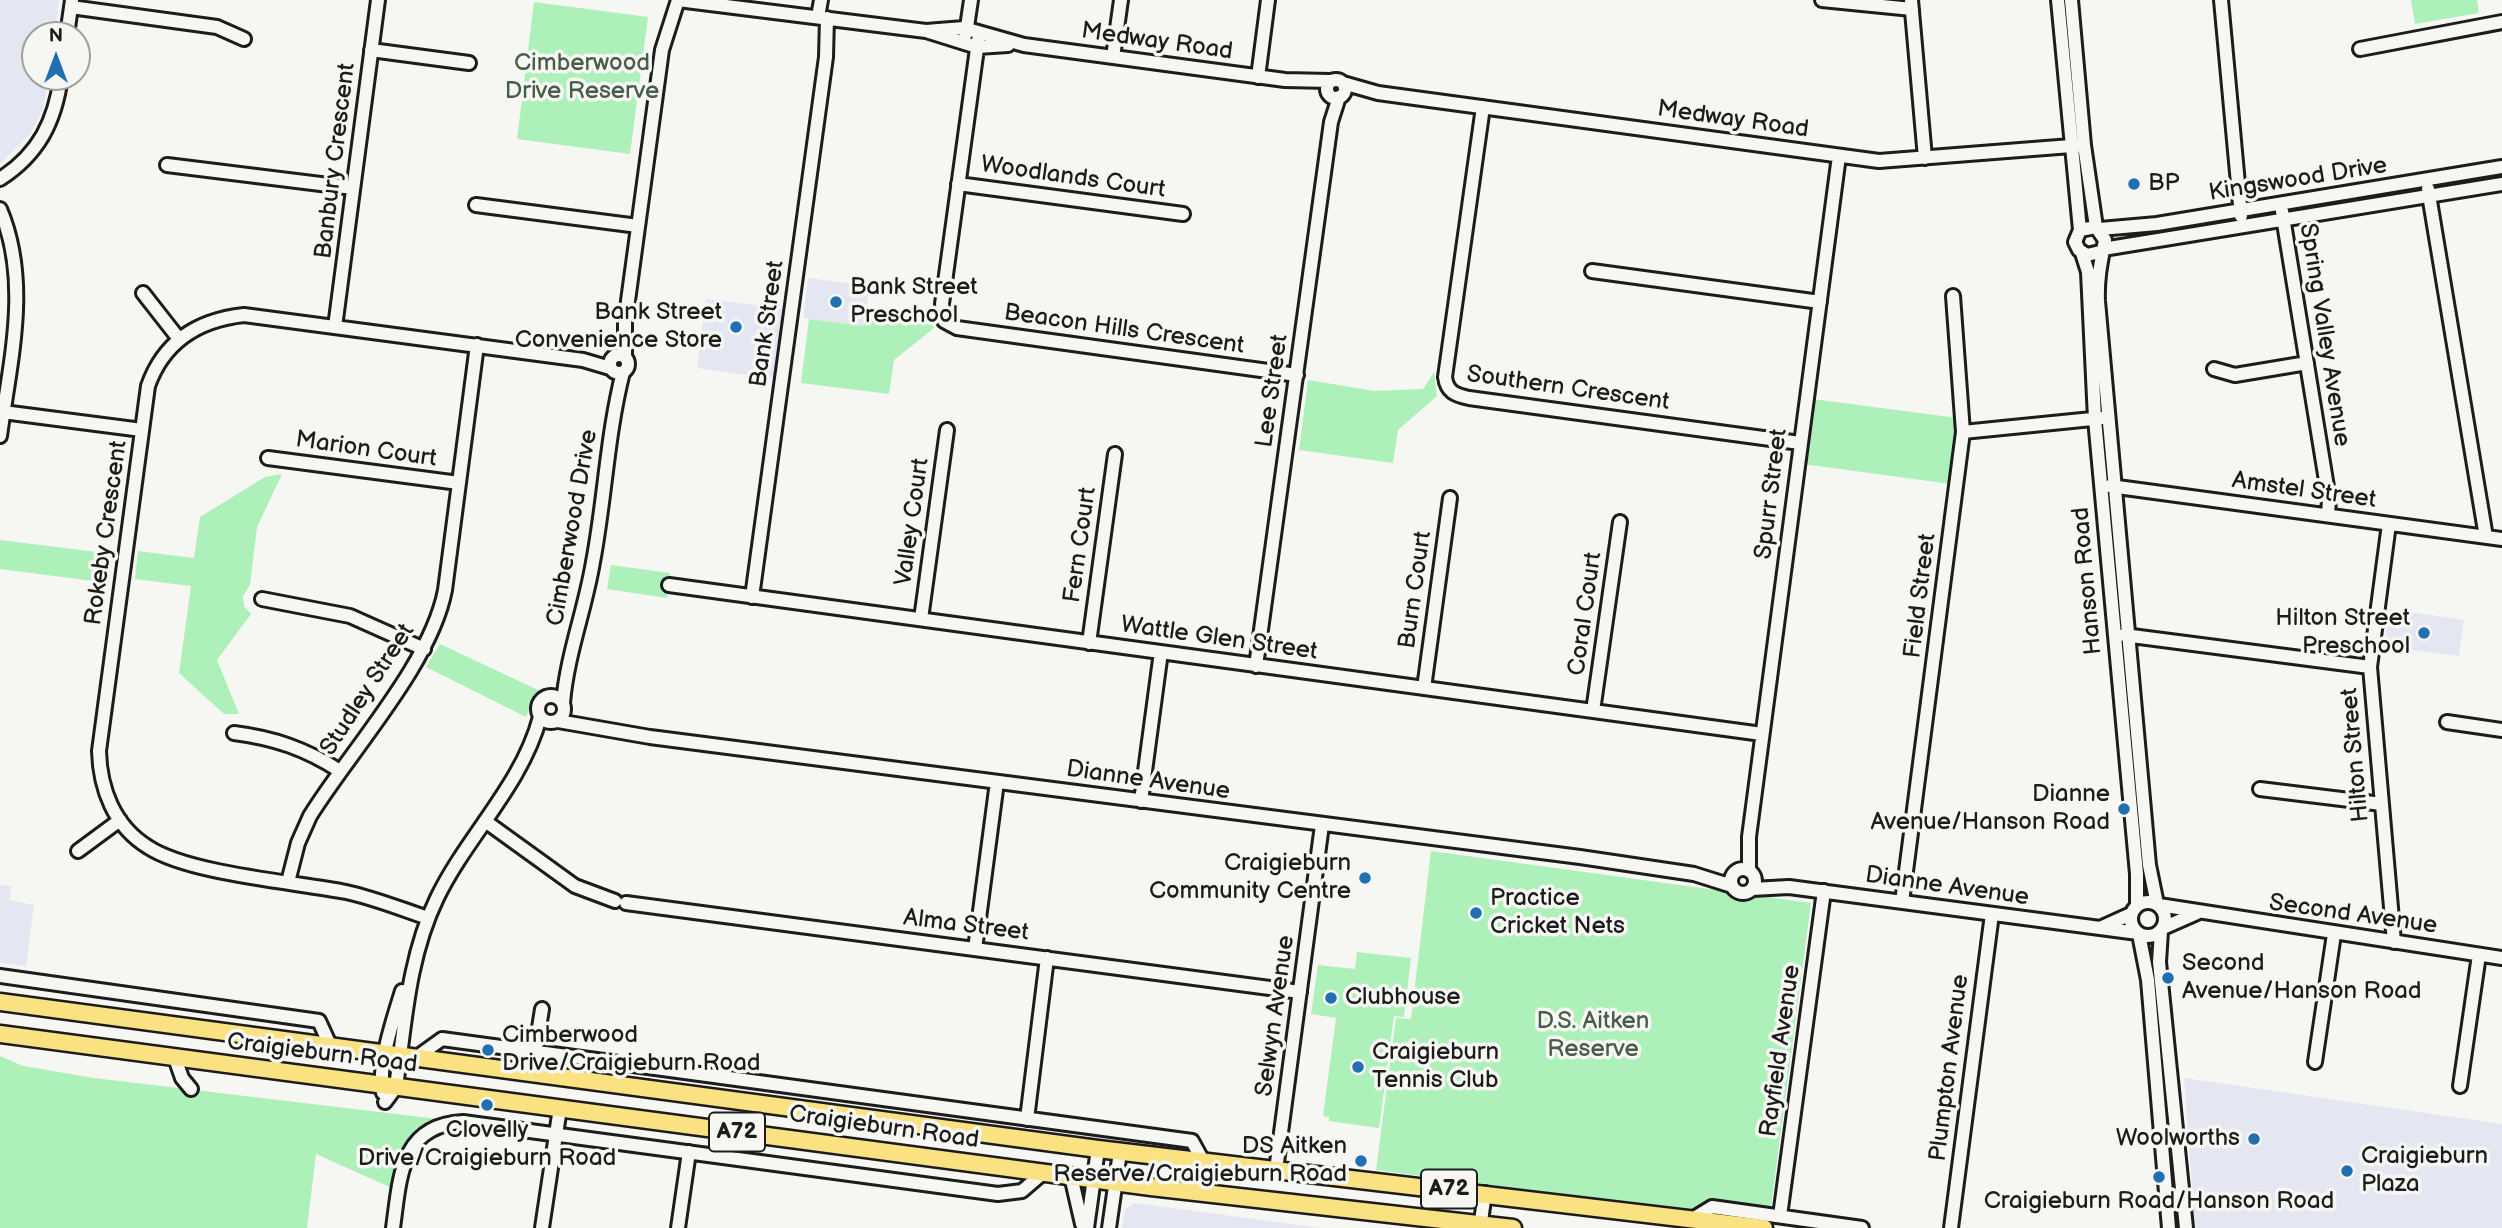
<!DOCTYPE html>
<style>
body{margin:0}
#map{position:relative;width:2502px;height:1228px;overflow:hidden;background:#f6f6f2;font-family:"Balsamiq Sans",sans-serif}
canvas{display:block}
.north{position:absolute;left:21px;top:21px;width:70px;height:70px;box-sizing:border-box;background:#f6f6f2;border:2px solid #9f9f9c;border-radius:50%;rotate:0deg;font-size:19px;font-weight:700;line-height:28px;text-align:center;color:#1c1c1c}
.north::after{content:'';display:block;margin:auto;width:24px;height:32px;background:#1f6fb2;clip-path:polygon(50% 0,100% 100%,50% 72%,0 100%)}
</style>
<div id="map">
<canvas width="2502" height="1228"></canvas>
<div class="north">N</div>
</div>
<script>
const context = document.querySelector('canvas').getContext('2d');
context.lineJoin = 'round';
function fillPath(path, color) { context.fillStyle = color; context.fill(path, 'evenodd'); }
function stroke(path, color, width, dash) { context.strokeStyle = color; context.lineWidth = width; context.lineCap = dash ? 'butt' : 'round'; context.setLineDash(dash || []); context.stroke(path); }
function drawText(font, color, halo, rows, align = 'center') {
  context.font = font + ' "Balsamiq Sans",sans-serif'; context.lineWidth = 7; context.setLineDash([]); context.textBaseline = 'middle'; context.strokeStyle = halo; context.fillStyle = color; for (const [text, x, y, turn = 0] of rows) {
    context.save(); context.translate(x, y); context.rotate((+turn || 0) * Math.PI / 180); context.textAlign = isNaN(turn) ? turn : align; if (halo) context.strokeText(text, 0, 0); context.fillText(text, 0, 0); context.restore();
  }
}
const built = new Path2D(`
 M0,0H59L55,35H35V77H49L43,109L31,133L0,164Z
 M808,278L869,286L864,326L803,318Z
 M706,299L785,309L776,379L697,368Z
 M2389,609L2464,620L2459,656L2384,646Z
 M0,885L11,886L9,900L34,905L26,966L0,963Z
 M2184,1078L2502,1124V1228H2195Z
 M1135,1203L1276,1222L1321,1228H1122L1125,1209Z`);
const green = new Path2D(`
 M2411,0H2477L2479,13L2415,24Z
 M534,2L648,17L630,154L517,139Z
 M865,318L930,319L934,328L894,360L889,394L801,383L809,319L864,326Z
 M1434,372L1437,396L1398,430L1393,463L1299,450L1308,380L1375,391L1423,389Z
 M1812,399L1958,418L1951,484L1803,464Z
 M282,474L257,527L250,585L243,596L244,606L251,614L217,660L239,714H224L179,673L191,586L135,579L138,551L194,558L200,517L265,477Z
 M0,540L113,554L109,583L0,569Z
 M611,565L670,573L667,598L607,589Z
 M440,644L538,690L526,717L426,667Z
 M1431,851L1811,903L1769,1222L1376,1170L1396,1018L1411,1019Z
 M1357,952L1411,958L1404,1017L1394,1016L1379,1128L1329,1121V1117L1323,1116L1336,1018L1311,1014L1318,965L1355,969Z
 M0,1056L23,1066L94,1078L438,1119C409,1137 399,1156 394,1189L316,1154L307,1228H0Z`);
const minor = new Path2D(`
 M678,0L926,31L977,47L1008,45
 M1822,0L1912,9
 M1911,0L1925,158
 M2058,0L2080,230
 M2071,0L2084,145L2096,227
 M2221,0L2241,216
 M71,7L217,27L244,39
 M818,17L821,0
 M926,31L964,28L1024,45L1285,80L1330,81
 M966,34L971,0
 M979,34L942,304L944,321L957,328L1297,375
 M67,35L72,0
 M2360,49L2502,22
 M371,50L469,63
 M1113,57L1121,0
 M1258,77L1268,0
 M1327 89a9 9 0 1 1 18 0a9 9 0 1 1-18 0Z
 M1343,83L1378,93L1879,161L2084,145
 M1483,107L1445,377C1447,392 1455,395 1469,398L1800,443
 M167,165L353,188
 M0,179C39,154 55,121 61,77
 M958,184L1183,214
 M2428,189L2486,537
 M476,205L638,226
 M0,209C31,282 10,361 0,436
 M2282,211L2329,499L2328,515
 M2100,229L2157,224L2502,167
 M2103,249L2502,184
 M2100,252L2087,255L2079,250L2075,242L2080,230L2096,227L2105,240C2101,261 2097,278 2098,301L2149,865L2157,904
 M2082,253L2088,272L2095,419L2137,874V906
 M1592,271L1820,302
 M143,293L179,339
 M335,327L378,0
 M610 364a9 9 0 1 1 18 0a9 9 0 1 1-18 0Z
 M625,357V323L662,50L678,0
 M2214,369L2235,375L2307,363
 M3,412L142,430
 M1963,432L2102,418
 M268,458L459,483
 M2110,486L2502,539
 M2389,524L2370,667L2394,942
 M669,585L1762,734
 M752,597L826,57L827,18
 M262,599L350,616L424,649
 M921,619L947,430
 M2124,635L2370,667
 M1089,643L1115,454
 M1256,666L1331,122L1339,97
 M1424,688L1450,498
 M538 709a13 13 0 1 1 26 0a13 13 0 1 1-26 0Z
 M563,703C567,655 585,610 593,562C605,499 607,435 623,372
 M1593,711L1620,522
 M558,721L650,737L1580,857L1694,874L1732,886
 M2447,722L2502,730
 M234,733C274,738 306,749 340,771
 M2260,789L2382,804
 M1141,801L1161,652
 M485,821L575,886L615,901
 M78,851L120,820
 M1731 881a12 12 0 1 1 24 0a12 12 0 1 1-24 0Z
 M1749,871V837L1839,156
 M288,882L298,843L310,816C351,750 431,664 445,590L477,345
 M1752,889L1789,887L2138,933
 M2131 919a17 17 0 1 1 34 0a17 17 0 1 1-34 0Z
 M1902,902L1963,432L1953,296
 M626,903L1300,992
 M2159,905L2502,958
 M428,918C401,909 374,898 346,892C295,882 189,874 148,847C114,826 100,789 99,751L148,386C164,341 198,320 244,315L583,360L610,368
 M2100,928L2131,914
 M2163,928L2197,913
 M2161,931L2159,962L2186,1228
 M2139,934L2148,980L2169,1228
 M975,949L997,782
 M0,976L319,1021L330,1045
 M535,1053L542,1009
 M417,1057L442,1039L1192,1141L1203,1161
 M175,1058L182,1078L191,1089
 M2315,1062L2334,934
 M2460,1086L2479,955
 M383,1093C377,1067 394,1017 402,991
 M385,1102L396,1087C405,1023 408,958 437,898C467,836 522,785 540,717
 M1027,1119L1047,958
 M1276,1170L1322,825
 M1071,1176L1082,1224
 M1780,1216L1824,891
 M1694,1218L1712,1207L1862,1228
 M393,1228C400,1178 400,1125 463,1122L998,1194L1022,1191L1043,1173
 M542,1228L560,1108
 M678,1228L689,1152
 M1087,1228L1098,1149
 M1109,1228L1120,1152
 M1480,1228L1485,1193
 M1951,1228L1992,914`);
const major = new Path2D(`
 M0,1002L1098,1149L1764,1228
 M0,1034L1151,1187L1513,1228`);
const markers = [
 [2134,184,7,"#1f6fb2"],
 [836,302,7,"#1f6fb2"],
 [736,327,7,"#1f6fb2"],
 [2424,633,7,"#1f6fb2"],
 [2124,809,7,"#1f6fb2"],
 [1365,878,7,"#1f6fb2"],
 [1476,913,7,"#1f6fb2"],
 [2168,978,7,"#1f6fb2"],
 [1331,998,7,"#1f6fb2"],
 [488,1050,7,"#1f6fb2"],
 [1358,1067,7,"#1f6fb2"],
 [487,1105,7,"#1f6fb2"],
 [2254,1139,7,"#1f6fb2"],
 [1361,1161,7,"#1f6fb2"],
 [2347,1171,7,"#1f6fb2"],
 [2159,1177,7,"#1f6fb2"]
];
const shields = [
 [737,1132,56],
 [1449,1189,56]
];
const shieldNames = [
 ["A72",737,1132],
 ["A72",1449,1189]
];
const streetNames = [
 ["Medway Road",1157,42,8],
 ["Medway Road",1733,120,8],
 ["Banbury Crescent",336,161,-83],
 ["Woodlands Court",1073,178,8],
 ["Kingswood Drive",2298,180,-9],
 ["Bank Street",768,324,-82],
 ["Beacon Hills Crescent",1124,330,8],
 ["Spring Valley Avenue",2324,335,81],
 ["Southern Crescent",1568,389,8],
 ["Lee Street",1273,391,-82],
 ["Marion Court",366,450,8],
 ["Amstel Street",2304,491,8],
 ["Spurr Street",1772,494,-83],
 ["Valley Court",913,522,-82],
 ["Cimberwood Drive",573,528,-80],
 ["Rokeby Crescent",107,533,-82],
 ["Fern Court",1081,545,-82],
 ["Hanson Road",2088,581,-95],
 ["Burn Court",1416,590,-82],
 ["Field Street",1921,596,-83],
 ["Coral Court",1586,614,-82],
 ["Wattle Glen Street",1219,639,8],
 ["Studley Street",368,690,-57],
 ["Hilton Street",2356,755,-95],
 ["Dianne Avenue",1148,781,8],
 ["Dianne Avenue",1947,887,8],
 ["Second Avenue",2353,915,8],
 ["Alma Street",966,926,7],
 ["Selwyn Avenue",1276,1016,-82],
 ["Rayfield Avenue",1781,1051,-82],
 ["Craigieburn Road",322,1054,7],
 ["Plumpton Avenue",1950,1068,-83],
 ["Craigieburn Road",884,1128,8]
];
const parkNames = [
 ["Cimberwood",582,64],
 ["Drive Reserve",582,92],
 ["D.S. Aitken",1593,1022],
 ["Reserve",1593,1050]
];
const poiNames = [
 ["BP",2148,184],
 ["Bank Street",850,288],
 ["Preschool",850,316],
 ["Bank Street",722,313,"right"],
 ["Convenience Store",722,341,"right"],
 ["Hilton Street",2410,619,"right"],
 ["Preschool",2410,647,"right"],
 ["Dianne",2110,795,"right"],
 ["Avenue/Hanson Road",2110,823,"right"],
 ["Craigieburn",1351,864,"right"],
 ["Community Centre",1351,892,"right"],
 ["Practice",1490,899],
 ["Cricket Nets",1490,927],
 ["Second",2182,964],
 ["Avenue/Hanson Road",2182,992],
 ["Clubhouse",1345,998],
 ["Cimberwood",502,1036],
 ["Drive/Craigieburn Road",502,1064],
 ["Craigieburn",1372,1053],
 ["Tennis Club",1372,1081],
 ["Clovelly",487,1131,"center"],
 ["Drive/Craigieburn Road",487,1159,"center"],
 ["Woolworths",2240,1139,"right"],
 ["DS Aitken",1347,1147,"right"],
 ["Reserve/Craigieburn Road",1347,1175,"right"],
 ["Craigieburn",2361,1157],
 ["Plaza",2361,1185],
 ["Craigieburn Road/Hanson Road",2159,1202,"center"]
];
fillPath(built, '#e4e6f2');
fillPath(green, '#adf0ba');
stroke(minor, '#1c1c1c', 18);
stroke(major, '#1c1c1c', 21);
stroke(minor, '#f6f6f2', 12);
stroke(major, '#fae181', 16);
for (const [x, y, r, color] of markers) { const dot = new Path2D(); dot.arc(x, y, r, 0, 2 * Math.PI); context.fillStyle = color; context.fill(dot); stroke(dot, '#f6f6f2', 2.5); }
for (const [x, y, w] of shields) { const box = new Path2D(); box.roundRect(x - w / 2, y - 19.5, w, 39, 5); context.fillStyle = '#f6f6f2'; context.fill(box); stroke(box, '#1c1c1c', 2); }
drawText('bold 23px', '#1c1c1c', null, shieldNames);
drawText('24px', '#1c1c1c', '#f6f6f2', streetNames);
drawText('24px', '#485c4b', '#f6f6f2', parkNames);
drawText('24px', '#1c1c1c', '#f6f6f2', poiNames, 'left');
</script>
